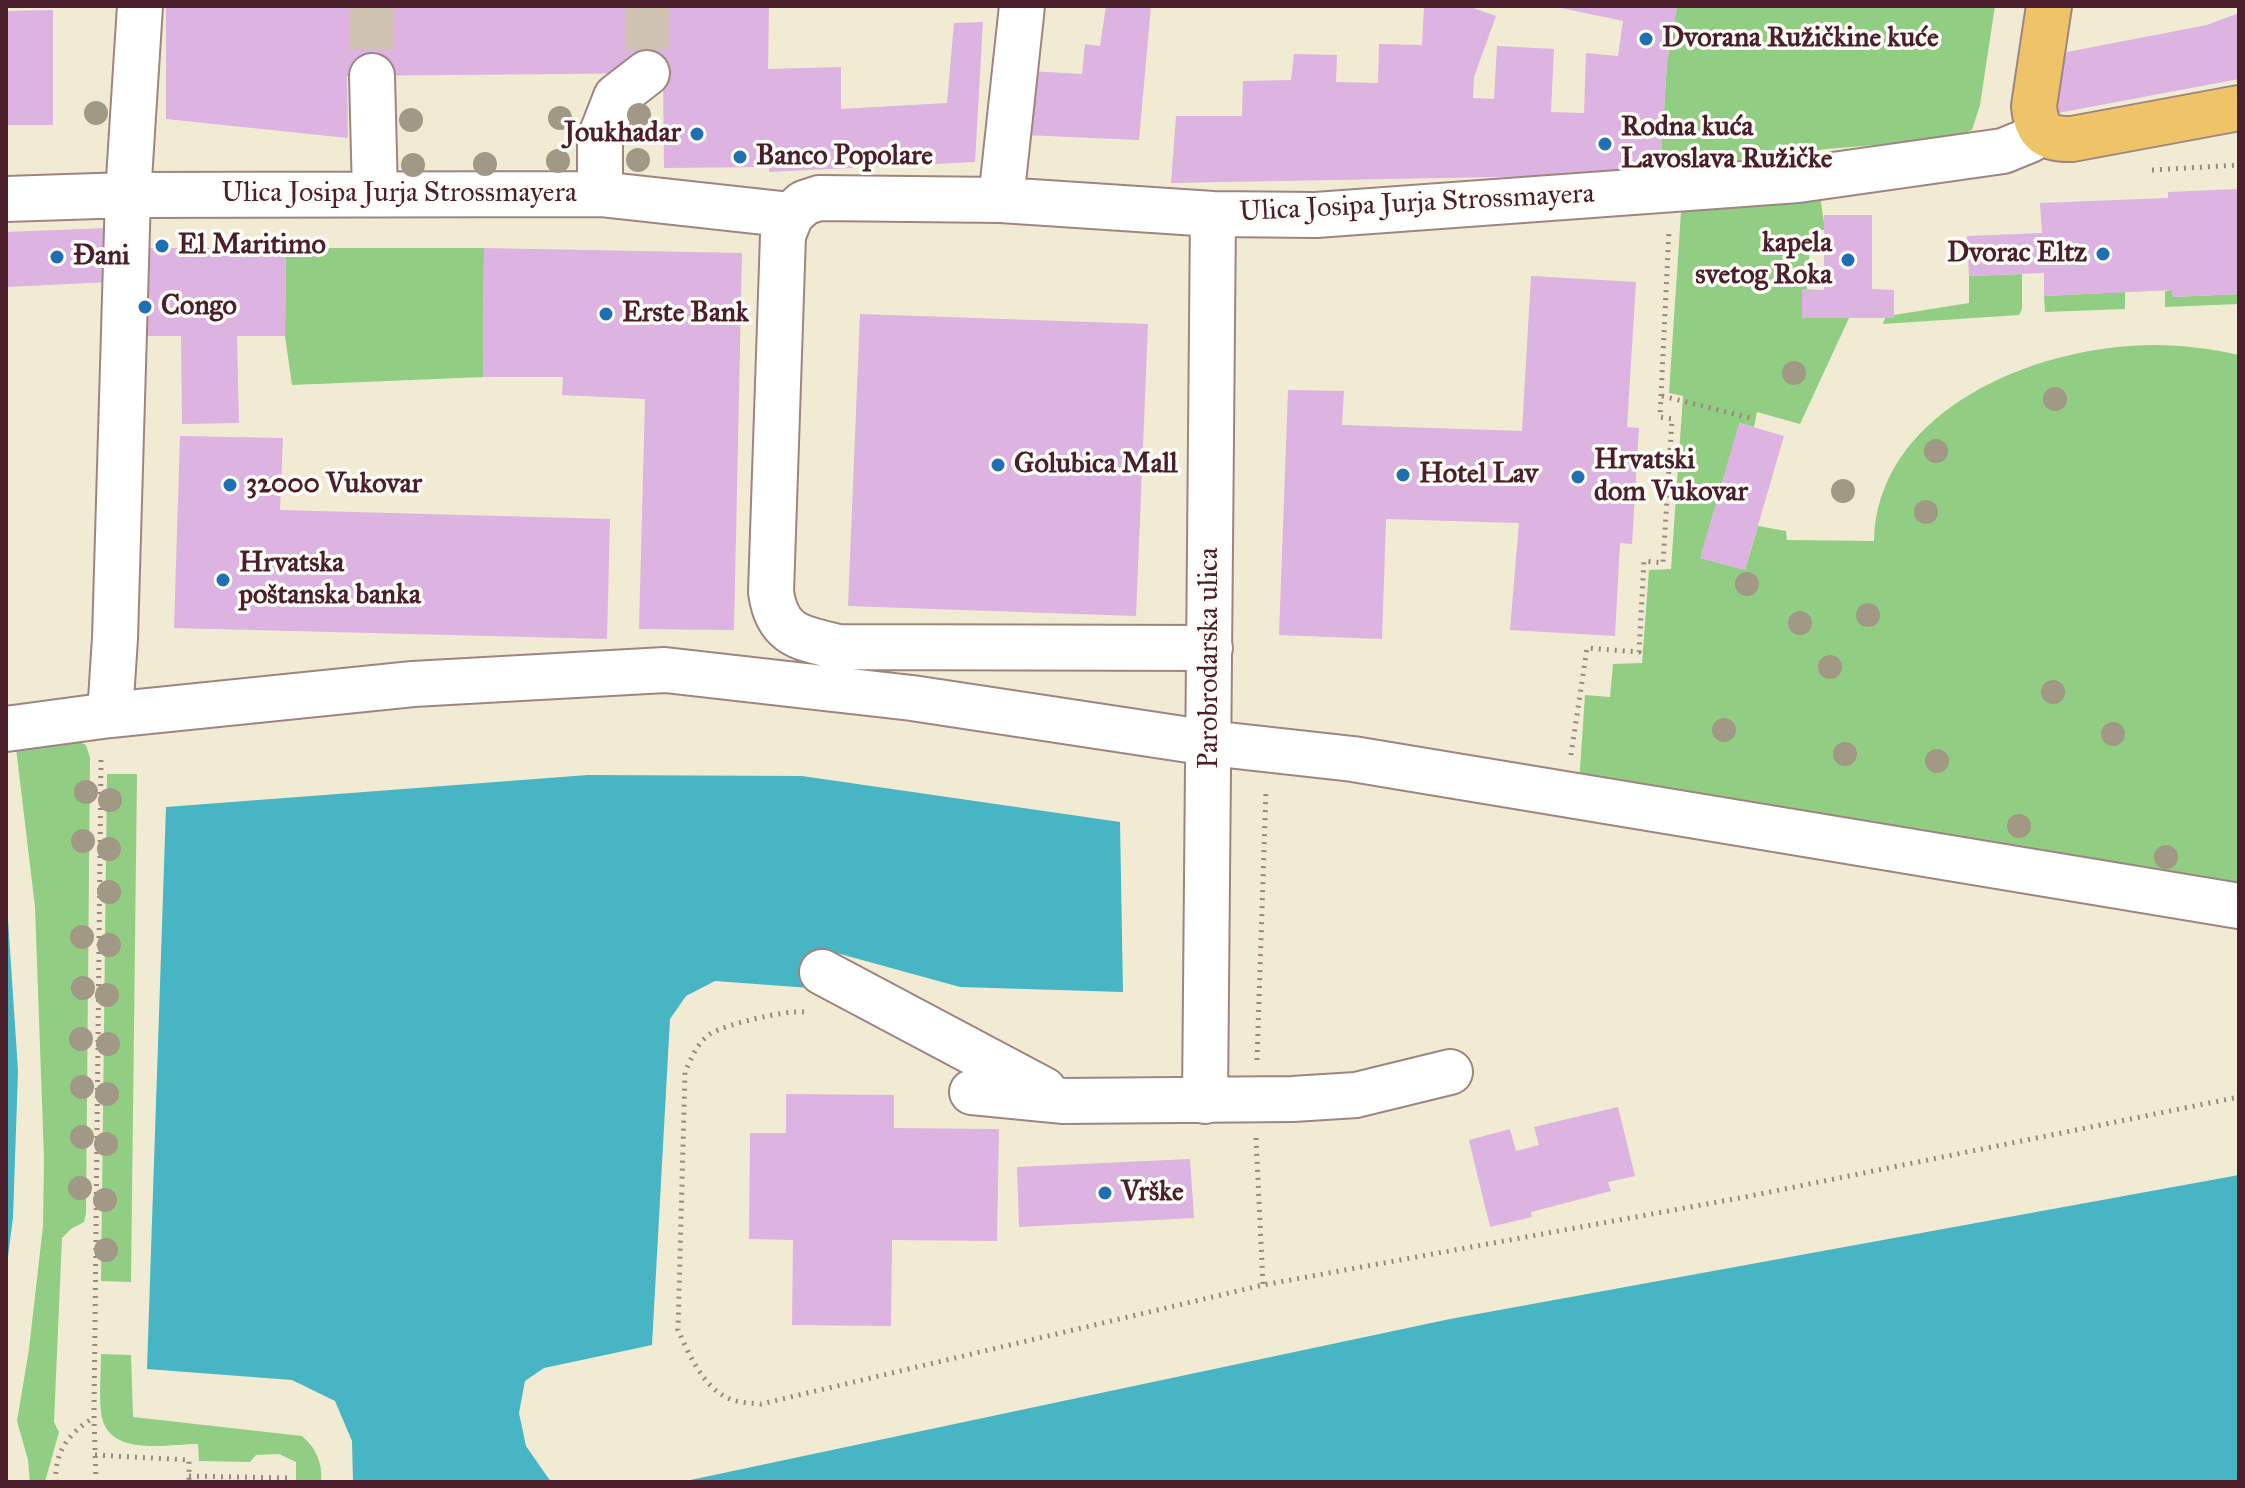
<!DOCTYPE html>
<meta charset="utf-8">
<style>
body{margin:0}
#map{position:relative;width:2245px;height:1488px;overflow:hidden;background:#f1ebd4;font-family:"IM FELL Great Primer",serif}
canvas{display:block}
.frame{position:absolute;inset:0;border:8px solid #4a1f2b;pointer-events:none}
</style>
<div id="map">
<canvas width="2245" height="1488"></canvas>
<div class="frame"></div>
</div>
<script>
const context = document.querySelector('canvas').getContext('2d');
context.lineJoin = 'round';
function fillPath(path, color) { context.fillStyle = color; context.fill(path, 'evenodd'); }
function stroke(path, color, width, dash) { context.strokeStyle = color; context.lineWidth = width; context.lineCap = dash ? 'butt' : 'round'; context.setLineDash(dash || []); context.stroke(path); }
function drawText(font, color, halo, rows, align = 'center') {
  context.font = font + ' "IM FELL Great Primer",serif'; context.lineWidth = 7; context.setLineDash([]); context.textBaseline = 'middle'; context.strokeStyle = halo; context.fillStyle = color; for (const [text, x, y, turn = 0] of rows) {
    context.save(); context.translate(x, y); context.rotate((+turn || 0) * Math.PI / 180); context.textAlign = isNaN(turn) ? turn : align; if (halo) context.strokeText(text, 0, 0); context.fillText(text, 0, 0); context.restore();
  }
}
const green = new Path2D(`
 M1677,6H1995L1980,105L1972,130L1951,139L1826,149L1660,174L1667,62Z
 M1820,195L1825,230H1811L1807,289L1802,290V318H1849L1800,424L1757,412L1754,427L1740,423L1701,558L1745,570L1758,526L1786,531L1787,540L1874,541C1877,416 2021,353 2130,346C2166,343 2203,347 2239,355V906L1578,798L1585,695L1610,697L1613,664L1642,663L1649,570L1671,569L1683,396L1669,393L1681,212Z
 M286,248H484L483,377L292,385L285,336Z
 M2022,274V309L2019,315L1883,324L1885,318L1894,315L1969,303V276Z
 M2172,290L2173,297L2239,294V304L2165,307V291Z
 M2125,292V309L2045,312L2044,296Z
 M78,741L86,745L90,758L86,1213L84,1222L71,1229L62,1238L54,1422L59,1432L45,1482H30L28,1460L17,1421L29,1349L43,1226L44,1158L35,907L16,748Z
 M107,774H137L131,1282L101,1281Z
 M101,1354L131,1355L133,1417L302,1436C316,1448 323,1463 321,1482H296V1462L279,1454L256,1455L250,1462L199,1461L198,1444C166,1444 106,1458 101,1412C99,1393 101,1373 101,1354Z`);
const water = new Path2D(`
 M588,775L802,776L1120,822L1123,992L960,987L833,952L810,988L715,981L686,996L670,1019L652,1345L544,1368L525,1381L519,1413L526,1446L551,1482H353L352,1441L335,1401L292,1380L147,1369L166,807Z
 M6,889L18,1071L13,1218L6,1272Z
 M2239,1175V1482H681L1450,1319Z`);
const ferry = new Path2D(`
 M2237,1482L2239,1480`);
const building = new Path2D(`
 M166,6H769L768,69L841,67V109L947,103L954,23L983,22L975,162L769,172V167L664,168L663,73L347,76L348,138L166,119Z
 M1106,6H1151L1139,140L1024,135L1029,71L1082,74L1085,44L1100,46Z
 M1424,6H1468L1496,16L1474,77L1473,98L1494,99L1497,46L1554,49L1551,112L1584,113L1586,53L1618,56L1623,21L1552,6H1677L1667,62L1660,174L1171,183L1176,116H1242L1243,81L1291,80L1294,54L1337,55L1336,82L1378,83L1379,44L1422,45Z
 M53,10V125H6V11Z
 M2239,13V79L2058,113L2062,53L2207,25Z
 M2239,189V294L2173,297L2172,290L2044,296V273L1969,276L1967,236L2042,233L2040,203L2168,198V192Z
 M1824,215H1872V289L1894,290V318H1802V289L1824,290Z
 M107,228L110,282L6,287V232Z
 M145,248H286L285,336H237L239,423L182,424L181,336H145Z
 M484,248L742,253L734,630L639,629L645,399L562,395L563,377H483Z
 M1531,276L1636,282L1627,427L1639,428L1632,544L1620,543L1615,636L1510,630L1519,523L1386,519L1382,639L1279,635L1288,390L1344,391L1342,425L1522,431Z
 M860,314L1148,324L1136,616L848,606Z
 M1739,423L1784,436L1745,570L1700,558Z
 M180,436L283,438L280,510L610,519L607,639L174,628Z
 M786,1094L894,1095V1128L999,1129L997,1241L892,1240L891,1326L792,1325L793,1240L749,1239L750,1133H786Z
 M1618,1107L1635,1176L1608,1182L1611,1191L1531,1212L1532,1217L1490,1227L1469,1140L1510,1129L1516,1151L1539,1145L1534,1127Z
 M1190,1159L1194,1218L1019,1227L1017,1167Z`);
const minorTunnel = new Path2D(`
 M371,6L372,76
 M647,6V73`);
const path = new Path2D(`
 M2152,170L2239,165
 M1662,396L1755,419
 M1571,755L1587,648L1639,652L1644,561L1663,563L1672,419L1660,417L1669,230
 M804,1012C785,1010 726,1024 710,1034C697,1043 691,1059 685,1072L678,1330C689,1354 703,1388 730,1399C739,1403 752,1403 761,1404L1263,1285L1745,1197L2239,1097
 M1257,1060L1266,790
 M1256,1138L1263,1285
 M95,1455L189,1460V1482
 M189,1476L289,1478
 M56,1482C54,1452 69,1433 93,1418
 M96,1482L94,1418L101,759`);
const minor = new Path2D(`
 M372,76L375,194
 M600,194V138L616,97L647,73
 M6,199L128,195L600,194L791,215
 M1001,200L1022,6
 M1210,648L838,647C801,638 777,636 771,592L783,235L791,215L804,203L819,198L1001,200L1213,214L1316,215L1798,180L2003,151L2030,140L2039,131
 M110,715L115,638L128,195L140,6
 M6,729L110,715L413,684L665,670L912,698L1209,743L1353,759L2239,906
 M822,972L1044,1090
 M972,1092L1064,1101L1293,1099L1356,1095L1450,1072
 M1205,1101L1213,214`);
const major = new Path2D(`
 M2049,6L2034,106C2036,131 2046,140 2072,139L2239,108`);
const trees = [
 [96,113],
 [639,115],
 [560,118],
 [411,120],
 [638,160],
 [558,161],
 [485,164],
 [413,165],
 [1794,373],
 [2055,399],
 [1936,451],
 [1843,491],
 [1926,512],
 [1747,584],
 [1868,615],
 [1800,623],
 [1830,667],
 [2053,692],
 [1724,730],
 [2113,734],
 [1845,754],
 [1937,761],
 [86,792],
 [110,800],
 [2019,826],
 [83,841],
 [109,849],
 [2166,857],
 [109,892],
 [82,937],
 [109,945],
 [83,988],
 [107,995],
 [81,1039],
 [108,1044],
 [82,1087],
 [107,1094],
 [82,1137],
 [106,1144],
 [80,1188],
 [105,1200],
 [106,1250]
];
const markers = [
 [1646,39,8,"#1f6fb2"],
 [697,134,8,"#1f6fb2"],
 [1605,144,8,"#1f6fb2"],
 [740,157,8,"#1f6fb2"],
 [162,246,8,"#1f6fb2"],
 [2103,254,8,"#1f6fb2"],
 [57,257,8,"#1f6fb2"],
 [1848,260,8,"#1f6fb2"],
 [145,307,8,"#1f6fb2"],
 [606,314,8,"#1f6fb2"],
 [998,465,8,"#1f6fb2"],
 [1403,475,8,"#1f6fb2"],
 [1578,477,8,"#1f6fb2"],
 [230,485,8,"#1f6fb2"],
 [223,580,8,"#1f6fb2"],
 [1105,1193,8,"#1f6fb2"]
];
const poiNames = [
 ["Dvorana Ružičkine kuće",1662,39],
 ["Rodna kuća",1621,128],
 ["Lavoslava Ružičke",1621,160],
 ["Joukhadar",681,134,"right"],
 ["Banco Popolare",756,157],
 ["kapela",1832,244,"right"],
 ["svetog Roka",1832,276,"right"],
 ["El Maritimo",178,246],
 ["Dvorac Eltz",2087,254,"right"],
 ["Đani",73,257],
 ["Congo",161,307],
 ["Erste Bank",622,314],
 ["Hrvatski",1594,461],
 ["dom Vukovar",1594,493],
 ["Golubica Mall",1014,465],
 ["Hotel Lav",1419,475],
 ["32000 Vukovar",246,485],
 ["Hrvatska",239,564],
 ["poštanska banka",239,596],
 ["Vrške",1121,1193]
];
const streetNames = [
 ["Ulica Josipa Jurja Strossmayera",399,194],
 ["Ulica Josipa Jurja Strossmayera",1417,204,-3],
 ["Parobrodarska ulica",1210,658,-90]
];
fillPath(green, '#91ce83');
fillPath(water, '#48b5c4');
stroke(ferry, '#495b68', 2, [10, 8]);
fillPath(building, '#dcb3e1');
stroke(minorTunnel, '#d0c2b2', 44, [44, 22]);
stroke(minor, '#9e8580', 48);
stroke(major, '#9e8580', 48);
stroke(path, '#9e8580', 5, [2, 6]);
stroke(minor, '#fff', 44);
stroke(major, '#efc469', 44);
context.fillStyle = '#a19885';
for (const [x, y] of trees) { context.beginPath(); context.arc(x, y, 12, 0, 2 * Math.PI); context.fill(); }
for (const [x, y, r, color] of markers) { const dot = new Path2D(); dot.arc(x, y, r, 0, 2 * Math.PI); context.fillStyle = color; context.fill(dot); stroke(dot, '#fdfcf7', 3); }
drawText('bold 28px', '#4a1f2b', '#fdfcf7', poiNames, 'left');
drawText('28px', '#4a1f2b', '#fdfcf7', streetNames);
</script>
